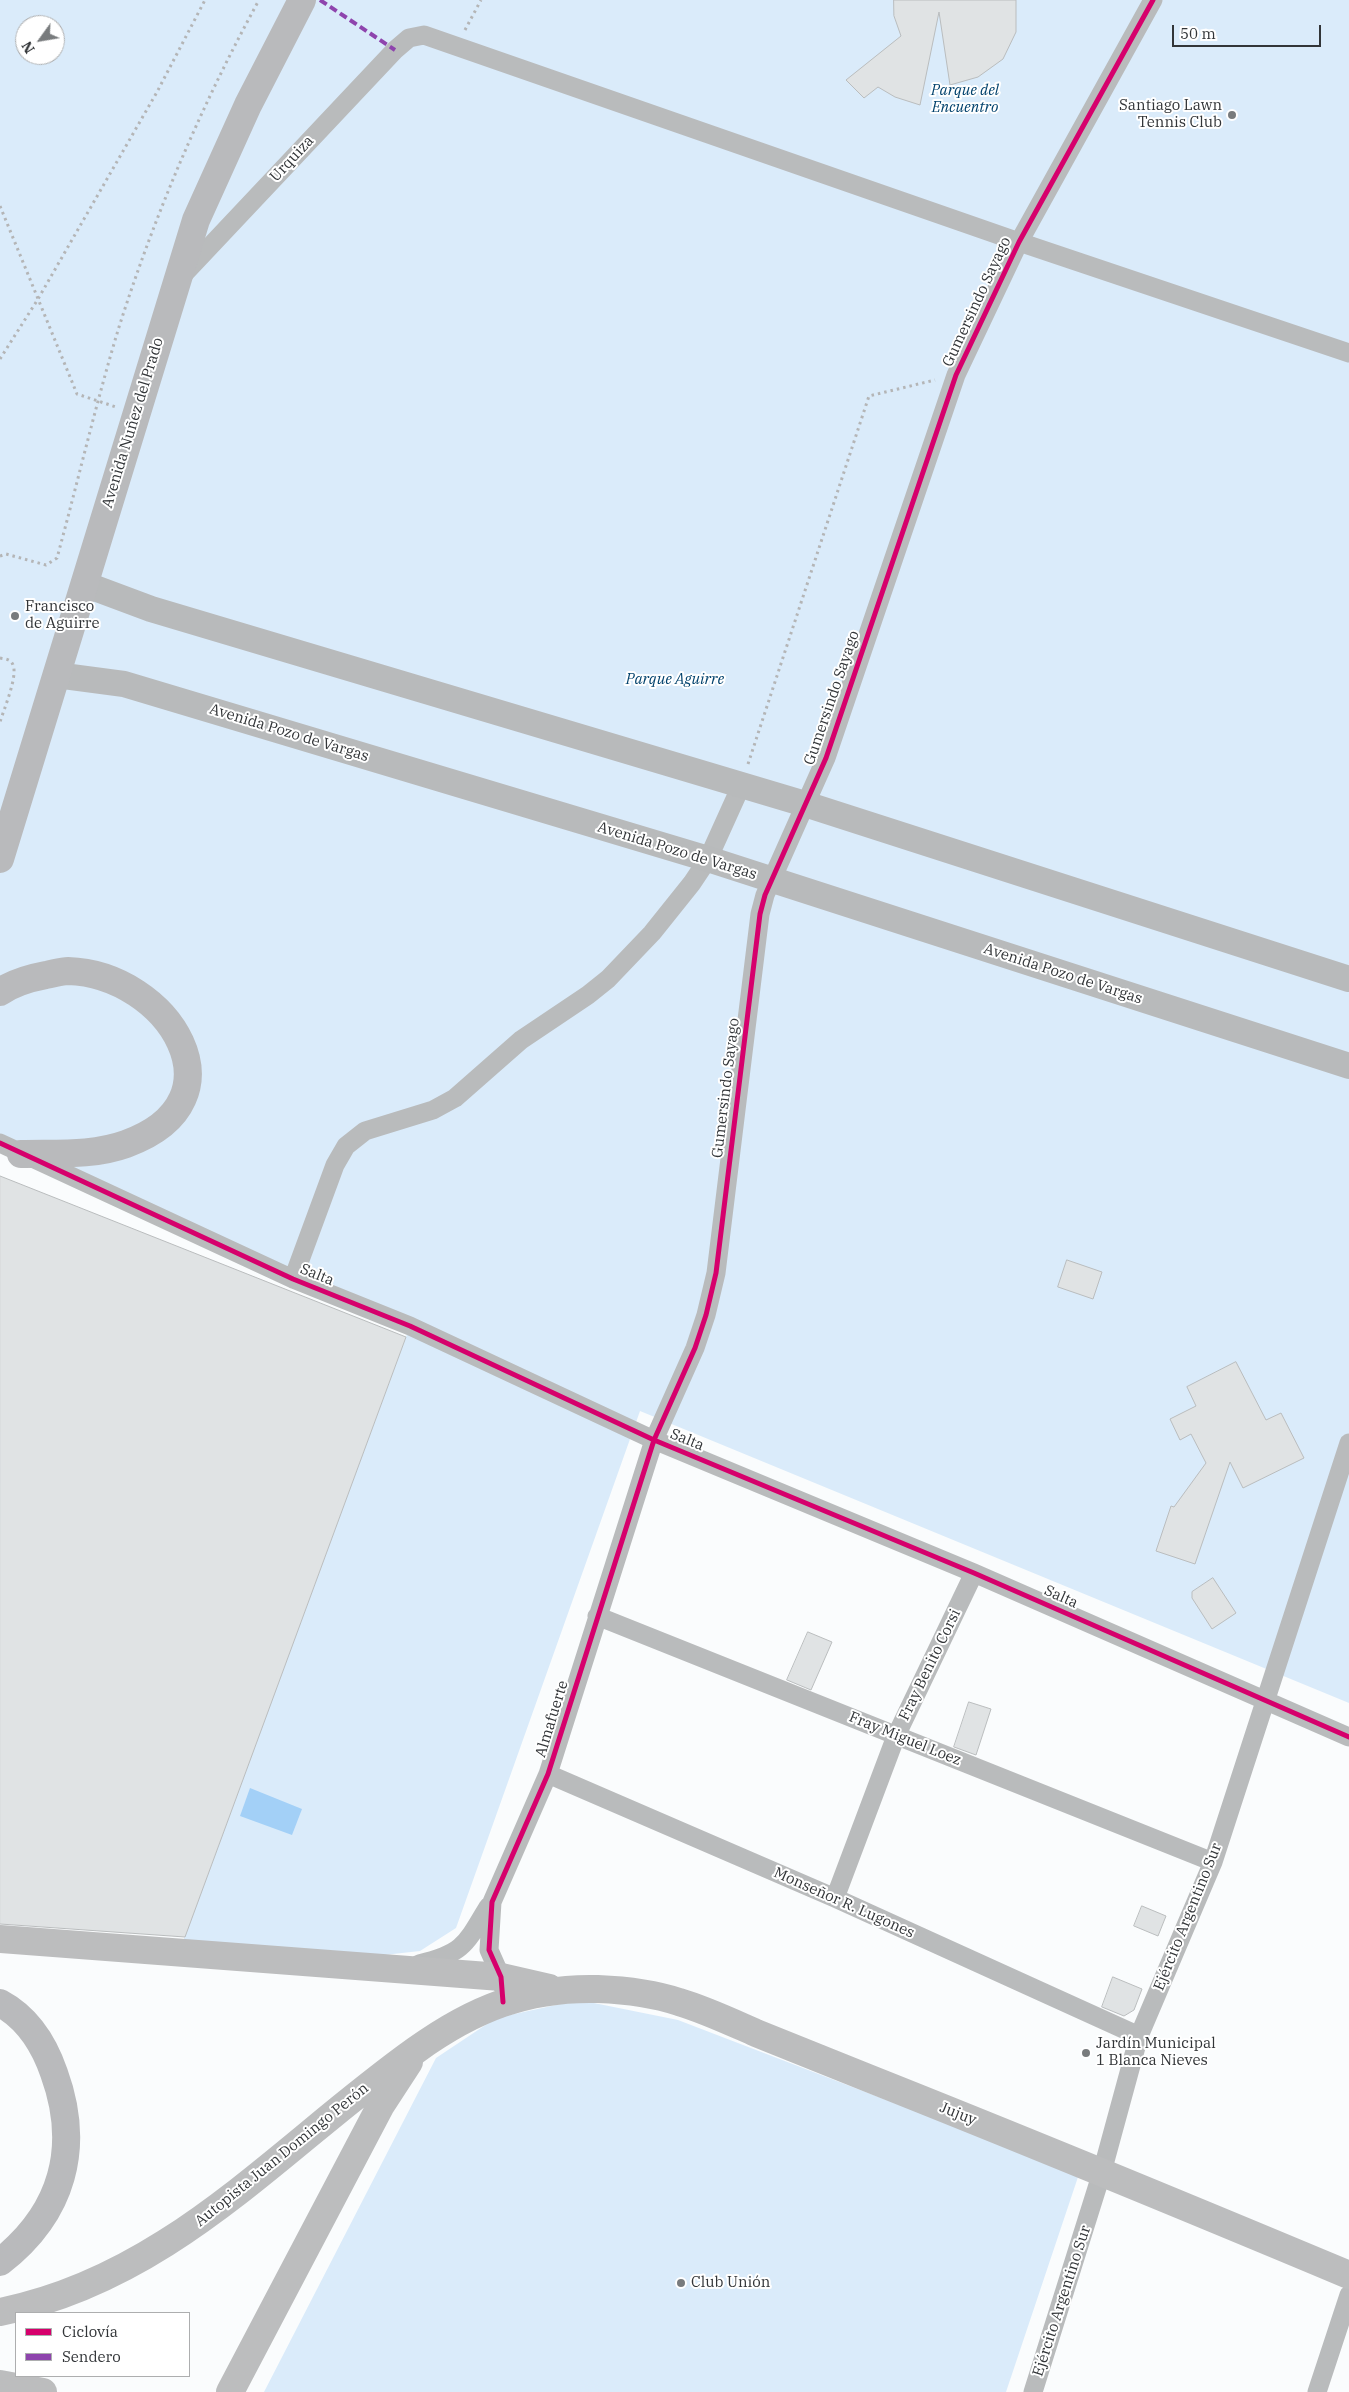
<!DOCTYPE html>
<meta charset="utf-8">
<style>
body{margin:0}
#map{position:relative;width:1349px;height:2392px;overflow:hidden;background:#fafcfd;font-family:"IBM Plex Serif",serif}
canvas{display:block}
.legend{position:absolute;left:15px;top:2312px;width:175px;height:65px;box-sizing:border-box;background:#fff;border:1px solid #adaeaf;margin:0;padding:6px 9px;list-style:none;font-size:15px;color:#323538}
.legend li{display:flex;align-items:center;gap:10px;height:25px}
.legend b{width:25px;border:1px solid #adaeaf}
.north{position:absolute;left:15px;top:15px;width:50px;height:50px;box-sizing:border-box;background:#fff;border:1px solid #adaeaf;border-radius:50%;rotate:238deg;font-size:14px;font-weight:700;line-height:20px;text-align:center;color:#323538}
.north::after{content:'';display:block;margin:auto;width:18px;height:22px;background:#787b7d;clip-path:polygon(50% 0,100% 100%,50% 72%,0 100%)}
.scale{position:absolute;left:1172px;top:25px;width:149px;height:22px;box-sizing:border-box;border:2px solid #323538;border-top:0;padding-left:6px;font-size:15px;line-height:18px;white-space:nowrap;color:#323538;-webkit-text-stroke:4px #fff;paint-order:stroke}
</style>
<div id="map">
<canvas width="1349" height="2392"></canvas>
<ul class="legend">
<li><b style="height:6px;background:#d6006c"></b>Ciclovía</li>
<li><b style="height:6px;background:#8e44ad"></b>Sendero</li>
</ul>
<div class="north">N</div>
<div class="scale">50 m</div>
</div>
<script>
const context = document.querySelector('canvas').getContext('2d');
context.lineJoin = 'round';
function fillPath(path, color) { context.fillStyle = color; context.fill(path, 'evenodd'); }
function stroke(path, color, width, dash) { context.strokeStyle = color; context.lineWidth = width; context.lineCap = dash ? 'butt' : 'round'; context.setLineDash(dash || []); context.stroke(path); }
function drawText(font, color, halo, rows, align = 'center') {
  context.font = font + ' "IBM Plex Serif",serif'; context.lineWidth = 4; context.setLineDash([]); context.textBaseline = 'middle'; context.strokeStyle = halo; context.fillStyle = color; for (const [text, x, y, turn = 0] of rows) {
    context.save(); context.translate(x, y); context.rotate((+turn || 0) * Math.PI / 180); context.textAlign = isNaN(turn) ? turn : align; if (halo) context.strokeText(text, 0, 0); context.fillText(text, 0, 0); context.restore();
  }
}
const green = new Path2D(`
 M0,0H1349V1703L640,1411L456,1928L420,1951L375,1956L182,1944L410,1326L0,1134ZM25,25H55V55H25Z
 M579,2000L678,2020L1079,2174L1006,2392H264L436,2058L496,2018Z`);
const water = new Path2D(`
 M250,1788L302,1809L292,1835L240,1816Z`);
const building = new Path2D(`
 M894,0H1016V32L1003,59L978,77L950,85L939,12L920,105L895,97L878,87L864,98L846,80L901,36L894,16Z
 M0,1176L406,1337L185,1937L0,1924Z
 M1067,1260L1102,1272L1093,1299L1058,1287Z
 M1236,1362L1266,1420L1281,1413L1304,1458L1243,1488L1230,1462L1195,1564L1156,1551L1171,1506L1174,1507L1206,1463L1191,1434L1180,1440L1170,1419L1196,1406L1187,1387Z
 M1213,1578L1236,1613L1212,1629L1192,1598V1592Z
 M808,1632L832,1642L811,1690L787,1680Z
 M969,1702L991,1709L976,1755L954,1747Z
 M1142,1906L1166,1916L1158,1936L1134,1926Z
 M1113,1977L1142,1989L1134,2010L1124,2016L1102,2007Z`);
const path = new Path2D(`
 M465,30L481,0
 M0,206L77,394L116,407
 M0,359L38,299L157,92L205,0
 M0,556L6,554L46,565L57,558C78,481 96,403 119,327C155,214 202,104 259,0
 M0,658C5,659 11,659 13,665C18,676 4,709 0,722
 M748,764L869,396L935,380`);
const minor = new Path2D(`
 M183,275L395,50L409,38L424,35L1019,242L1349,353
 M0,1143L293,1279L410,1326L654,1440L974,1573L1349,1737
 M293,1279L335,1165L346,1146L365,1131L433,1110L455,1098L521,1040L588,995L608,979L652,933L692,883L708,859L741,786
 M597,1616L1213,1862
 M548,1774L835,1898L1139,2036
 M835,1898L896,1736L974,1573
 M419,1964C463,1954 466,1944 488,1907
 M502,1985L501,1977L489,1950L492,1902L548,1774L654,1440L695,1348L706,1315L716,1273L760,914L765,895L826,758L956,375L1019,242L1153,0
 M1033,2392L1102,2172L1139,2036L1213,1862L1349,1443
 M1317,2392L1349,2295`);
const secondary = new Path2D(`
 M84,584L151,609L805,804L1349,979
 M56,675L124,684L708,859L1349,1066`);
const primary = new Path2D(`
 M0,1939L501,1977L549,1988
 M0,2312C171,2278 281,2146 416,2050C473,2009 527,1987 598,1989C623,1990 655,1994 679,2002C706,2010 731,2022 756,2033C794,2048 831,2063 868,2078C1029,2142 1189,2208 1349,2275
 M0,2384L43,2392
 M230,2392L381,2105L409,2062`);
const trunk = new Path2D(`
 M0,859L196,220L248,105L302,0
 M0,992C13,983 30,978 46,975C53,974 61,971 68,971C168,974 248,1100 126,1144C93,1156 56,1153 21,1154
 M0,2003C28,2018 44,2044 54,2073C81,2147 63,2213 0,2262`);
const quiet = new Path2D(`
 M320,0L395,50`);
const cycleway = new Path2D(`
 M0,1143L293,1279L410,1326L654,1440L974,1573L1349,1737
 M503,2002L501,1977L489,1950L492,1902L548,1774L654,1440L695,1348L706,1315L716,1273L760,914L765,895L826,758L956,375L1019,242L1153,0`);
const markers = [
 [1232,115,5,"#787b7d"],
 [15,616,5,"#787b7d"],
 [1086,2053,5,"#787b7d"],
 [681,2283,5,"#787b7d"]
];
const parkNames = [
 ["Parque del",965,91],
 ["Encuentro",965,108],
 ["Parque Aguirre",675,680]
];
const poiNames = [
 ["Santiago Lawn",1222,106,"right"],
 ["Tennis Club",1222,123,"right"],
 ["Francisco",25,607],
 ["de Aguirre",25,624],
 ["Jardín Municipal",1096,2044],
 ["1 Blanca Nieves",1096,2061],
 ["Club Unión",691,2283]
];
const streetNames = [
 ["Urquiza",292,159,-47],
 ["Gumersindo Sayago",977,302,-65],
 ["Avenida Nuñez del Prado",133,423,-73],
 ["Gumersindo Sayago",832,698,-71],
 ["Avenida Pozo de Vargas",289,733,17],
 ["Avenida Pozo de Vargas",677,851,17],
 ["Avenida Pozo de Vargas",1063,974,18],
 ["Gumersindo Sayago",726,1088,-83],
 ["Salta",317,1275,22],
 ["Salta",687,1440,22],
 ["Salta",1061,1597,24],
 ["Fray Benito Corsi",930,1665,-64],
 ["Almafuerte",552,1719,-73],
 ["Fray Miguel Loez",905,1739,22],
 ["Monseñor R. Lugones",844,1903,24],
 ["Ejército Argentino Sur",1188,1917,-68],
 ["Jujuy",958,2114,22],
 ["Autopista Juan Domingo Perón",282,2155,-39],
 ["Ejército Argentino Sur",1062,2301,-72]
];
fillPath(green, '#daebfa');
fillPath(water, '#a3d0f7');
fillPath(building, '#e0e3e4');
stroke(building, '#babdbe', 1);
stroke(path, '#b4b5b6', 3, [2.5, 4]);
stroke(minor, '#b9bbbc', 19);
stroke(secondary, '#b8babb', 26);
stroke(primary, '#bcbdbe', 28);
stroke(trunk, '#b9babc', 28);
stroke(quiet, '#8e44ad', 4, [8, 4]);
stroke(cycleway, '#d6006c', 5);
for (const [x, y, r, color] of markers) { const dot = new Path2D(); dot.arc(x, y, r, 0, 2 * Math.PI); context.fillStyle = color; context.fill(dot); stroke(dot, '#fff', 2); }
drawText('italic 15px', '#00416c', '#fff', parkNames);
drawText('15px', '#323538', '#fff', poiNames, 'left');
drawText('15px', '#323538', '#fff', streetNames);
</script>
